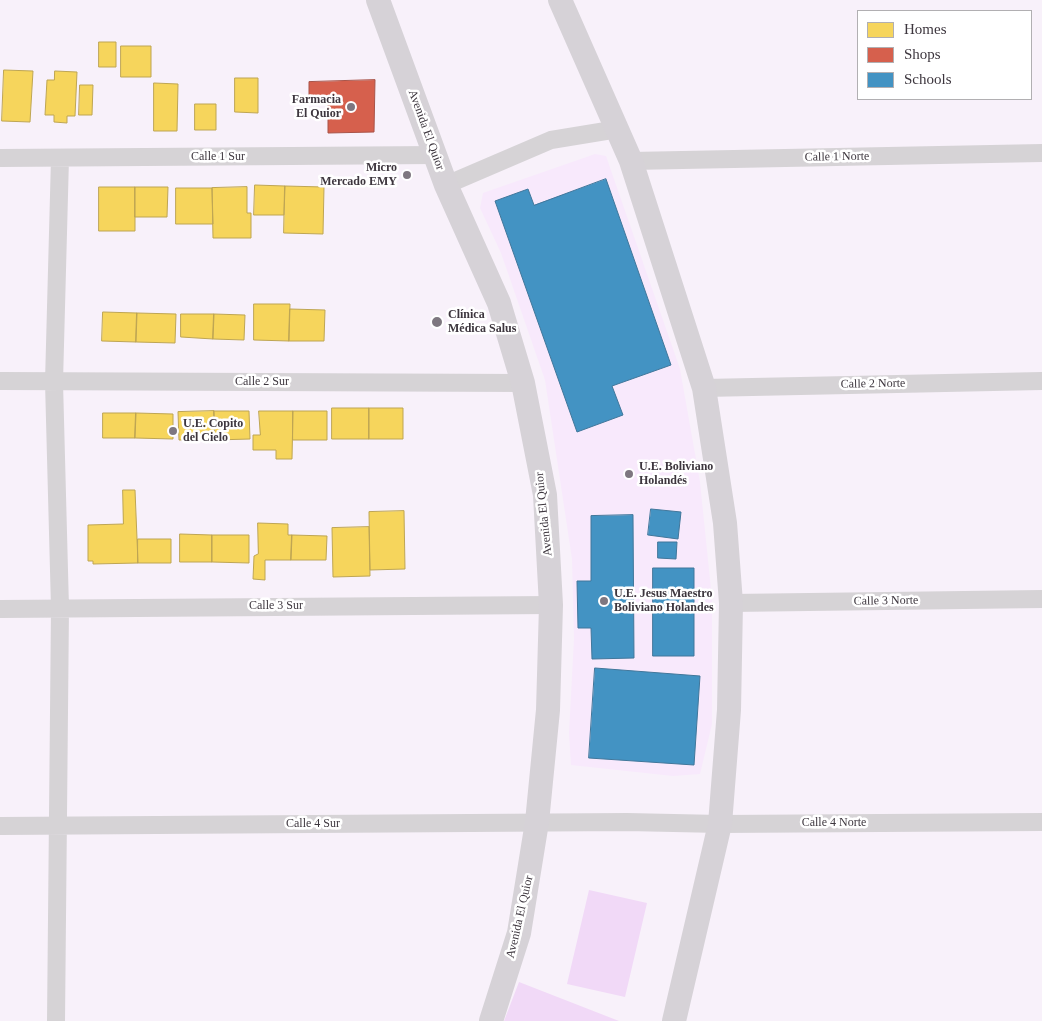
<!DOCTYPE html>
<meta charset="utf-8">
<style>
body{margin:0}
#map{position:relative;width:1042px;height:1021px;overflow:hidden;background:#f8f1fa;font-family:Georgia,serif}
canvas{display:block}
.legend{position:absolute;left:857px;top:10px;width:175px;height:90px;box-sizing:border-box;background:#fff;border:1px solid #b1afb2;margin:0;padding:6px 9px;list-style:none;font-size:15px;color:#3d363e}
.legend li{display:flex;align-items:center;gap:10px;height:25px}
.legend b{width:25px;border:1px solid #b1afb2}
</style>
<div id="map">
<canvas width="1042" height="1021"></canvas>
<ul class="legend">
<li><b style="height:14px;background:#f6d55c"></b>Homes</li>
<li><b style="height:14px;background:#d6604d"></b>Shops</li>
<li><b style="height:14px;background:#4393c3"></b>Schools</li>
</ul>
</div>
<script>
const context = document.querySelector('canvas').getContext('2d');
context.lineJoin = 'round';
function fillPath(path, color) { context.fillStyle = color; context.fill(path, 'evenodd'); }
function stroke(path, color, width, dash) { context.strokeStyle = color; context.lineWidth = width; context.lineCap = dash ? 'butt' : 'round'; context.setLineDash(dash || []); context.stroke(path); }
function drawText(font, color, halo, rows, align = 'center') {
  context.font = font + ' Georgia,serif'; context.lineWidth = 5; context.setLineDash([]); context.textBaseline = 'middle'; context.strokeStyle = halo; context.fillStyle = color; for (const [text, x, y, turn = 0] of rows) {
    context.save(); context.translate(x, y); context.rotate((+turn || 0) * Math.PI / 180); context.textAlign = isNaN(turn) ? turn : align; if (halo) context.strokeText(text, 0, 0); context.fillText(text, 0, 0); context.restore();
  }
}
const built = new Path2D(`
 M595,154L606,156L680,369L700,482L712,599V724L700,774L673,776L571,765L569,733L574,639L572,559L545,380L501,253L480,208L483,193Z`);
const green = new Path2D(`
 M589,890L647,903L625,997L567,984Z
 M519,982L619,1021H504Z`);
const homes = new Path2D(`
 M99,42H116V67H99Z
 M121,46H151V77H121Z
 M4,70L33,71L30,122L2,121Z
 M55,71L77,72L75,116H67V123L54,122V115H45L47,80H54Z
 M235,78H258V113L235,112Z
 M154,83L178,84L177,131H154Z
 M80,85H93L92,115H79Z
 M195,104H216V130H195Z
 M255,185L285,186L284,215H254Z
 M285,186L324,187L323,234L284,233Z
 M99,187H135V231H99Z
 M135,187H168L167,217H135Z
 M247,187V213H251V238H213L212,188Z
 M176,188H212L213,224H176Z
 M254,304H290L289,341L254,340Z
 M290,309L325,310L324,341H289Z
 M103,312L137,313L136,342L102,341Z
 M137,313L176,314L175,343L136,342Z
 M181,314H214L213,339L181,337Z
 M214,314L245,315L244,340L213,339Z
 M332,408H369V439H332Z
 M369,408H403V439H369Z
 M214,411H249L250,439L215,440Z
 M214,411L215,440H179L178,412Z
 M259,411H293L292,459H276V450H253V435H260Z
 M293,411H327V440H293Z
 M103,413H136L135,438H103Z
 M136,413L173,414V439L135,438Z
 M123,490H135L138,563L93,564V561H88V525L123,524Z
 M404,511L405,569L370,570L369,512Z
 M258,523L288,524V535H292L291,560H265V580L253,579L254,556L258,554Z
 M369,527L370,576L333,577L332,528Z
 M180,534L212,535V562H180Z
 M212,535H249V563L212,562Z
 M292,535L327,536L326,560H291Z
 M138,539H171V563H138Z`);
const shops = new Path2D(`
 M375,80L374,132L328,133V98L309,99V82Z`);
const schools = new Path2D(`
 M606,179L671,365L612,386L623,415L577,432L495,201L528,189L534,205Z
 M651,509L681,512L678,539L648,535Z
 M633,515L634,658L592,659L591,628H578L577,581H591V516Z
 M658,542H677L676,559L658,558Z
 M653,568H694V656H653Z
 M595,668L700,676L694,765L589,758Z`);
const street = new Path2D(`
 M0,158L436,155
 M631,161L1042,153
 M446,185L551,140L618,129
 M0,381L523,383
 M704,388L1042,381
 M731,603L1042,599
 M0,609L551,605
 M0,826L627,822L720,824L1042,822
 M56,1021L60,608L54,382L60,158`);
const secondary = new Path2D(`
 M378,0L446,185L499,303L523,383L545,495L551,605L548,710L537,822L519,933L491,1021
 M560,0L631,161L704,388L725,523L731,603L729,710L720,824L674,1021`);
const markers = [
 [351,107,5,"#7e7780"],
 [407,175,5,"#7e7780"],
 [437,322,6,"#7e7780"],
 [173,431,5,"#7e7780"],
 [629,474,5,"#7e7780"],
 [604,601,5,"#7e7780"]
];
const poiNames = [
 ["Farmacia",341,100,"right"],
 ["El Quior",341,114,"right"],
 ["Micro",397,168,"right"],
 ["Mercado EMY",397,182,"right"],
 ["Clínica",448,315],
 ["Médica Salus",448,329],
 ["U.E. Copito",183,424],
 ["del Cielo",183,438],
 ["U.E. Boliviano",639,467],
 ["Holandés",639,481],
 ["U.E. Jesus Maestro",614,594],
 ["Boliviano Holandes",614,608]
];
const streetNames = [
 ["Avenida El Quior",426,130,70],
 ["Calle 1 Sur",218,157],
 ["Calle 1 Norte",837,157,-1],
 ["Calle 2 Sur",262,382],
 ["Calle 2 Norte",873,384,-1],
 ["Avenida El Quior",544,514,-96],
 ["Calle 3 Norte",886,601,-1],
 ["Calle 3 Sur",276,606],
 ["Calle 4 Norte",834,823],
 ["Calle 4 Sur",313,824],
 ["Avenida El Quior",520,917,-77]
];
fillPath(built, '#f8e9fc');
fillPath(green, '#f1d9f7');
fillPath(homes, '#f6d55c');
stroke(homes, '#bea553', 1);
fillPath(shops, '#d6604d');
stroke(shops, '#a85348', 1);
fillPath(schools, '#4393c3');
stroke(schools, '#41779b', 1);
stroke(street, '#d6d3d6', 18);
stroke(secondary, '#d6d2d7', 24);
for (const [x, y, r, color] of markers) { const dot = new Path2D(); dot.arc(x, y, r, 0, 2 * Math.PI); context.fillStyle = color; context.fill(dot); stroke(dot, '#fff', 2); }
drawText('bold 12px', '#3d363e', '#fff', poiNames, 'left');
drawText('12px', '#3d363e', '#fff', streetNames);
</script>
